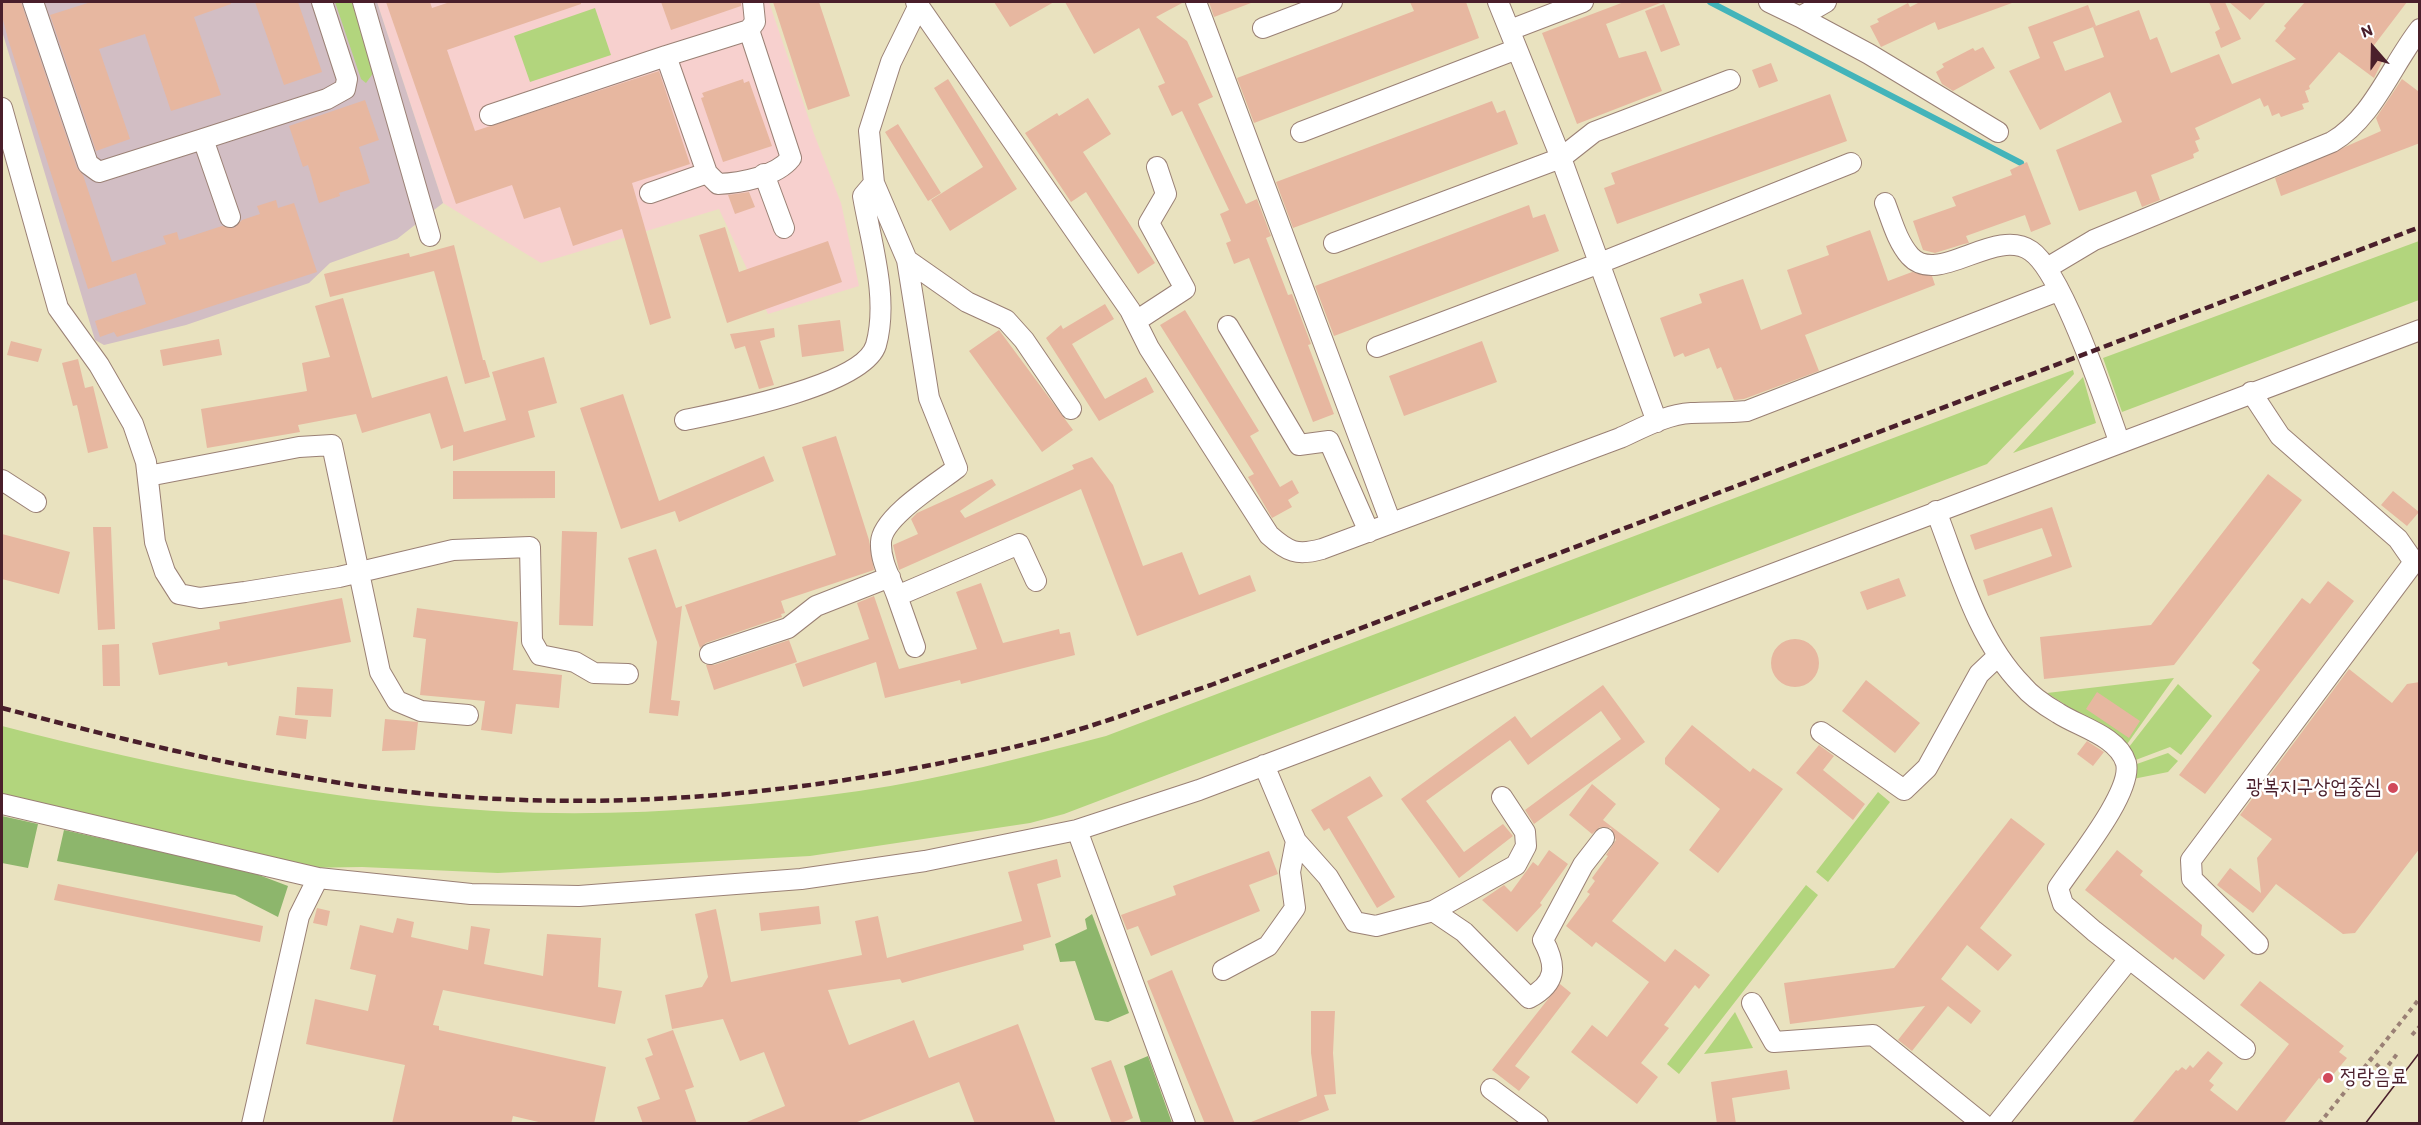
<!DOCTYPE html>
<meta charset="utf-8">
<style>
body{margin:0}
#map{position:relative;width:2421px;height:1125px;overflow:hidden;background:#e9e2bf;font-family:Itim,sans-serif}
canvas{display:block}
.frame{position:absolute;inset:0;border:3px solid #4a1f2b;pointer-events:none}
.north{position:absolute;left:2343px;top:18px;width:60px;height:60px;-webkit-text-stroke:4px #fff;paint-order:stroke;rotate:340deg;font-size:16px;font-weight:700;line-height:24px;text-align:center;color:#4a1f2b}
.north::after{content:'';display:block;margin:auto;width:21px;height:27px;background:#4a1f2b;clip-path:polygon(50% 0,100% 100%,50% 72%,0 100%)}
</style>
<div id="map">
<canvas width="2421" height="1125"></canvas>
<div class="frame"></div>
<div class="north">N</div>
</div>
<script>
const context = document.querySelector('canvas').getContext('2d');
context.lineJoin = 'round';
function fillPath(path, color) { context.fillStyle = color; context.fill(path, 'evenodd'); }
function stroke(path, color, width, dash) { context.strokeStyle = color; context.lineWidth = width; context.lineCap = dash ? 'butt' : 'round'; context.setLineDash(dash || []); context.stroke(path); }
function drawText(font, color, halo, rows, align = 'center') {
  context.font = font + ' Itim,"Poor Story",sans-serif'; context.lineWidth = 5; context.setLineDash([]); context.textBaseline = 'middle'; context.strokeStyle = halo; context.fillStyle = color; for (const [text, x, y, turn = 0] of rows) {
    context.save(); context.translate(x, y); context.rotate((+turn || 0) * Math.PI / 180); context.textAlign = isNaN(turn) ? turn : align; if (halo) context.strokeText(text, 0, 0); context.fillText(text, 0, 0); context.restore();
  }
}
const built = new Path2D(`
 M377,2H769L814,134L841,203L859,286L768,314L719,209L541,263L443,203Z`);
const industrial = new Path2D(`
 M2,2H377L443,203L397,239L330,263L309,283L186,325L104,345L95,340L2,31Z`);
const green = new Path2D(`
 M335,2H352L373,66L374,72L366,83L361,79Z
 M595,8L611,55L530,82L514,36Z
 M2419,241V300L2122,412L2103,358Z
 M2073,370L2074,374L1987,464L1064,814L1030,823L810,856L498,873L362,867L298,868L2,795V726C163,768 328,801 494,811C615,818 739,808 859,791C943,779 1024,757 1106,736Z
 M2083,377L2096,423L2013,453Z
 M2174,678L2125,747L2118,739L2047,693Z
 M2178,684L2212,716L2181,755L2170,747L2133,761L2129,747Z
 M2168,753L2178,761L2168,772L2133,779L2134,765Z
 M1878,792L1890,802L1828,882L1816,872Z
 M1806,885L1818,895L1679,1074L1667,1064Z
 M1735,1012L1753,1048L1704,1054Z`);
const forest = new Path2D(`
 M2,816L38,824L28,868L2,863Z
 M64,830L251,872L288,886L278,917L235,895L57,861Z
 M1092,914L1129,1013L1108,1022L1095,1020L1075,961L1060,962L1055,944L1087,929L1085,919Z
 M1148,1056L1172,1123H1141L1124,1066Z`);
const stream = new Path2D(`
 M1710,2L2021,163`);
const building = new Path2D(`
 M2,2H21L77,168L83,175L112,262L166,244L163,236L177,232L179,240L222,226L234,228L242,220L260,214L257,206L276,200L278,208L294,203L317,272L117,337L114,332L100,337L95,321L146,304L136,273L88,289L8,39L2,16Z
 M91,2H231V4L194,17L221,95L171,111L145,34L99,49L130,139L96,151L50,15Z
 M255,2H298L322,72L284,85Z
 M386,2H430L432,8L450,2H581V4L447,50L475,131L659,71L690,164L632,183L671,318L650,325L622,229L573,246L560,207L524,219L512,185L456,204Z
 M661,2H741V6L671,30Z
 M773,2H819L850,96L808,110Z
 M994,2H1054L1010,27Z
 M1065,2H1184L1156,17L1187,41L1213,97L1198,104L1246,204L1257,199L1271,236L1266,238L1288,295L1292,294L1311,344L1308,345L1334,414L1313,422L1249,258L1234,264L1226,243L1231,241L1220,214L1229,210L1182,111L1172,116L1158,86L1165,83L1139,28L1094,54Z
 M1209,2H1251V3L1214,17Z
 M1410,2H1466L1479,38L1254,123L1237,78L1414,11Z
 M1624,2H1663L1606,24L1619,58L1646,51L1662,91L1577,124L1542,33Z
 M1920,2H2012V3L1938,30L1935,22L1881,47L1870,26L1879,22L1877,19L1908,3L1910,7Z
 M2209,2H2225L2241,39L2221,48L2215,32L2220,29Z
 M2229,2H2266L2250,20Z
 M2305,2H2407L2372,48L2384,58L2374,78L2339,52L2309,86L2310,89L2305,91L2309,102L2302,104L2304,109L2281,117L2279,113L2272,116L2268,105L2264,107L2260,98L2195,128L2200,139L2195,141L2199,151L2193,154L2194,158L2151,175L2160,200L2142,207L2136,191L2079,211L2056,150L2122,122L2110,92L2040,130L2009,71L2040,58L2028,27L2088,5L2096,26L2053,42L2065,71L2104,57L2093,27L2139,10L2150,40L2157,37L2171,73L2219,54L2232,84L2296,59L2275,41L2286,28L2284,26Z
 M1664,4L1680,45L1661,52L1645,11Z
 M1983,47L1995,68L1953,91L1942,84L1936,72L1944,67L1942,64L1973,48L1975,51Z
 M1771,63L1778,81L1759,88L1752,70Z
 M743,79L744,83L749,81L772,146L723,162L701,98L704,97L702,93Z
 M948,79L1017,189L950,231L931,200L983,167L934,88Z
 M2402,79L2418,91L2420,95V143L2281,196L2275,178L2381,131L2376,118Z
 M1830,94L1847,141L1617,224L1604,188L1615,184L1611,173Z
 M1088,98L1111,134L1083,152L1155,263L1138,274L1086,192L1071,202L1025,133L1057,113L1059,116Z
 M365,100L379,140L359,147L370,183L339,193L340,196L319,203L308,165L303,167L289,126Z
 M1492,101L1497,113L1505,110L1518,144L1293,228L1276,182Z
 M898,124L941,193L928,201L885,132Z
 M2027,162L2051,224L2031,232L2025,215L1966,236L1969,243L1964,244L1935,253L1923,250L1913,221L1956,206L1952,197L2012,175L2010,170Z
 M749,192L755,207L735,214L728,195Z
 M1529,205L1533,218L1545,214L1559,251L1334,336L1315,286Z
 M725,227L739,272L828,241L842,282L727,323L699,235Z
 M1870,230L1888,281L1912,272L1932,276L1935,285L1805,335L1819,371L1744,399L1734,400L1721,367L1717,369L1709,348L1685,357L1683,353L1674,357L1660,318L1702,303L1699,294L1743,279L1761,330L1802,314L1787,270L1829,255L1826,246Z
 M454,245L483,360H485L490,377L465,384L434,271L330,297L324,274L409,253L410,257Z
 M343,298L372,398L447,376L464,432L506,420L492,372L544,357L557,403L528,411L535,437L453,461V445L441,449L430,413L362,433L356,414L298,425L300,432L207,448L201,409L307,391L302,363L330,357L315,306Z
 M1105,304L1114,319L1072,344L1105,399L1146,377L1154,392L1099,421L1046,338L1061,325L1063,329Z
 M1185,310L1259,431L1250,436L1280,487L1292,480L1299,493L1288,500L1292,507L1272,518L1248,477L1254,474L1160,325Z
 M840,320L844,351L802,357L798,325Z
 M774,328L775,337L760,341L774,385L759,389L745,346L735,349L730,334Z
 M999,330L1073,430L1042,452L969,351Z
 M219,339L222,355L163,366L160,350Z
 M11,341L42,349L38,362L7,355Z
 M1482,341L1497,382L1404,416L1389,376Z
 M78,359L85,388L93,386L108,448L88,453L77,405L73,406L62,363Z
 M623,394L659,501L764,456L774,481L679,522L675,511L621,529L580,408Z
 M836,436L869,540L874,570L781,601L785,613L781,614L782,617L706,643L700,648L685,605L836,555L802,447Z
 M1092,457L1113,485L1143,566L1182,552L1199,595L1250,575L1256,591L1137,636L1081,489L899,570L893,545L918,534L911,519L917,513L992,479L996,485L960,511L965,518L1074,469L1072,465Z
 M453,471H555V498L453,499Z
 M2268,474L2302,500L2174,665L2044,679L2040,637L2151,625Z
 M2393,491L2419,512L2407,526L2381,505Z
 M2052,507L2072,567L1988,596L1983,580L2052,556L2042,528L1975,550L1970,535Z
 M93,527H111L115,629L98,630Z
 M562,531L597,532L593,626L559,625Z
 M2,534L70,552L59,594L2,579Z
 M656,549L676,608L682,606L671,700L680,701L678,716L649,713L657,642L628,558Z
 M1899,578L1906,596L1867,610L1860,592Z
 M2328,581L2354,601L2205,794L2179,775L2260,670L2252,663L2302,598L2310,604Z
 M981,583L1003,643L1059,629L1060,634L1070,632L1075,655L961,684L960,680L885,698L876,662L803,687L795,664L869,639L857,603L874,596L899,669L977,649L956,592Z
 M342,598L351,642L228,666L227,662L159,675L152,643L220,629L219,622Z
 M417,608L518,622L513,670L562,675L559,708L516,704L512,734L481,730L485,701L420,695L426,639L413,637Z
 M1771 663a24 24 0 1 1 48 0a24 24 0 1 1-48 0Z
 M789,640L797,662L714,690L706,665H714Z
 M119,644L120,686H103L102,645Z
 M2349,669L2392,703L2407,684L2420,682V848L2355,933L2343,934L2276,884L2253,913L2217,885L2230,868L2261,893L2257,858L2272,839L2240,815Z
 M1866,680L1920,723L1895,753L1842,711Z
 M1603,685L1645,742L1534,824L1525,810L1621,739L1601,711L1528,765L1510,740L1426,801L1464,852L1503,824L1513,836L1459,878L1401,799L1515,716L1531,738Z
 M297,687L333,689L331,717L295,715Z
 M2097,692L2140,721L2129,738L2086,709Z
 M279,716L308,720L306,739L276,735Z
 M385,719L418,722L415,750L382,751Z
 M1692,725L1750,772L1753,768L1783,789L1718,873L1689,850L1720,809L1665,764V758Z
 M2087,741L2104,752L2093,766L2077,754Z
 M1819,745L1834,756L1823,770L1865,804L1853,820L1796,773Z
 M1370,776L1383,796L1347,817L1395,897L1377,908L1329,828L1324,831L1311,810Z
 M1592,784L1616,804L1603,820L1659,863L1612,921L1665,962L1675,949L1710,975L1699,989L1695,985L1664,1025L1669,1028L1641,1063L1658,1077L1637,1104L1571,1052L1592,1025L1607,1037L1649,982L1596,942L1592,947L1566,926L1590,894L1587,892L1595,881L1592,878L1608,856L1606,855L1616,840L1611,828L1600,827L1592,834L1569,815Z
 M2011,818L2045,844L1980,928L2012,955L1998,971L1967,945L1941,979L1981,1011L1971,1024L1948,1006L1912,1051L1898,1040L1925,1006L1790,1024L1784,983L1894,968Z
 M1549,850L1568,864L1540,903L1542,905L1517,932L1482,900L1504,885L1511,892L1533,862L1538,866Z
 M2117,850L2143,871L2140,875L2202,925L2201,935L2225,955L2204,980L2175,957L2173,960L2085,890Z
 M1269,851L1278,874L1249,885L1260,911L1151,956L1138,926L1127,930L1121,915L1176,895L1173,886Z
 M1057,859L1061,877L1037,884L1051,937L1023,945L1024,950L902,983L900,979L828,990L849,1045L914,1020L929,1058L1018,1024L1056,1124H975L959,1082L852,1124H742L785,1106L764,1052L740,1061L723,1019L672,1029L665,995L702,987L708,977L695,914L716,909L731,982L862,955L855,921L878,916L887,958L1022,921L1008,872Z
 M58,884L263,926L260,942L54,900Z
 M819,906L821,924L761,931L759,913Z
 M317,908L330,911L327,926L313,923Z
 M397,918L414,922L411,937L468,950L471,926L490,929L484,964L543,976L547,934L601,938L598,987L622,991L615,1024L443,990L433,1025L439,1026V1030L606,1067L594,1124H547L513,1116L511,1124H392L405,1065L306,1044L315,999L368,1011L376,975L350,969L360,925L393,933Z
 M1172,970L1235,1124H1205L1147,981Z
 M2260,981L2344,1046L2339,1052L2347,1058L2326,1083L2319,1078L2283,1124H2131L2176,1070L2178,1071L2182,1067L2186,1070L2190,1065L2193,1068L2208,1051L2223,1063L2209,1081L2214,1085L2210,1090L2237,1111L2289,1044L2240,1005Z
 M1560,984L1571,993L1515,1066L1530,1077L1519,1091L1492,1070Z
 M1311,1011H1335L1333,1053L1336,1094L1324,1095L1329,1110L1292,1124H1246L1317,1096L1311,1053Z
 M673,1030L694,1087L685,1090L697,1124H643L637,1107L660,1099L645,1058L653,1055L647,1039Z
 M1111,1060L1133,1118L1119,1124H1112L1091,1068Z
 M1787,1070L1790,1089L1732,1098L1736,1124H1717L1711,1082Z`);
const path = new Path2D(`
 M2412,1035L2420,1026
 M2369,1058L2384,1071L2397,1054
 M2319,1124L2420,998`);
const minor = new Path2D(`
 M33,2L88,164L99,172L203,139
 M363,2L430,236
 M916,2L1130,310L1149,348L1269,535C1288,552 1297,556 1322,549L1620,438C1642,428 1667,414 1691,413C1710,412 1728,413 1747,411L2058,291
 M1196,2L1391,523
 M1498,2L1561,158L1657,422
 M1769,2L1800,17L1826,2
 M918,7L891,62L869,131L874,183L907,260L967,302L1006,320L1024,340L1071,409
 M1800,17L1869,54L1998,132
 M1263,28L1332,2
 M1510,30L1583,2
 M666,56L749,30
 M2,108L58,308L99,365L133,424L146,462L155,542L165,572L179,594L200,598L245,592L339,577L453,550L530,547L532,641L540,655L575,662L594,673L628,674
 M490,115L666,56L707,173L718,184C740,183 776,177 791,158L749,30L755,22L753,2
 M1301,132L1517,49
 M764,174L784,228
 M650,193L707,173
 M1885,203C1892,221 1897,241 1910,256C1938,287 1995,226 2031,251C2062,272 2105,401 2119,441
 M230,217L203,139L327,99L345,89L347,79L322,2
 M1334,243L1561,158L1594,132L1730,80
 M907,260L929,398L957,468C938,483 882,517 881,542C880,561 891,579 897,596L1019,544L1036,581
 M2047,268L2094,240L2332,142C2373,118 2391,66 2420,29
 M1136,321L1185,289L1149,223L1166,194L1157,167
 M1228,326L1299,445L1329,441L1369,532
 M1377,347L1600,263L1851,163
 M2251,392L2280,436L2398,539L2414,562L2191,860L2192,879L2258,944
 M685,420C724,412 864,385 876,345C889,298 871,243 863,196L874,183
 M148,476L299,447L332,445L380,672L397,701L421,711L468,715
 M2,480L36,502
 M1936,511C1959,570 1977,639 2022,685C2031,696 2046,706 2058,713C2079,727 2118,736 2126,763C2133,792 2075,862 2058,888L2063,904L2094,931L2245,1049
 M897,596L915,647
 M710,654L788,628L816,606L890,577
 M1821,732L1904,790L1927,768L1979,674L1998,656
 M1264,765L1296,841L1328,877L1355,922L1376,926L1433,911L1464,932L1529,998C1557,983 1557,966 1543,940L1583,865L1604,838
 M2,804L318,878L471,894L579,896L801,879L925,861L1077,830L1199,790L2420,330
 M1077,830L1185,1124
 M1433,911L1516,865L1526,846L1525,832L1502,797
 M1223,970L1268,946L1295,908L1290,872L1296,841
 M1752,1003L1774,1042L1873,1035L1983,1124
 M1491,1089L1538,1124
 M252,1124L299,916L318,878
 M1997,1124L2129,959`);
const tram = new Path2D(`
 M2365,1124L2420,1052`);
const rail = new Path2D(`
 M2,708C109,736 218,763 328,781C558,819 796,800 1022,745C1086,730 1148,706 1211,685L2420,227`);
const markers = [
 [2393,788,6,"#d1495b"],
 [2328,1078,6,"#d1495b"]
];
const poiNames = [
 ["광복지구상업중심",2381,788],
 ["정랑음료",2340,1078,"left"]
];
fillPath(built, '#f7d0ce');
fillPath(industrial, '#d2bec4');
fillPath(green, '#b2d57d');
fillPath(forest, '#8db66c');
stroke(stream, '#43b4ba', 6);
fillPath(building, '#e7b7a0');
stroke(minor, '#9a8075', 22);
stroke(path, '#9a8075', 4, [4.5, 4.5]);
stroke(minor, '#fff', 20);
stroke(tram, '#4a1f2b', 1.5);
stroke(rail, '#4a1f2b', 4.5, [9, 4.5]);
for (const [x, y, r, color] of markers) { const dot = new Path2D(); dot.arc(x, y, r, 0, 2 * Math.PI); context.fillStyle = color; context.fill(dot); stroke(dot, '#fff', 2); }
drawText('21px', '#4a1f2b', '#fff', poiNames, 'right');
</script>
